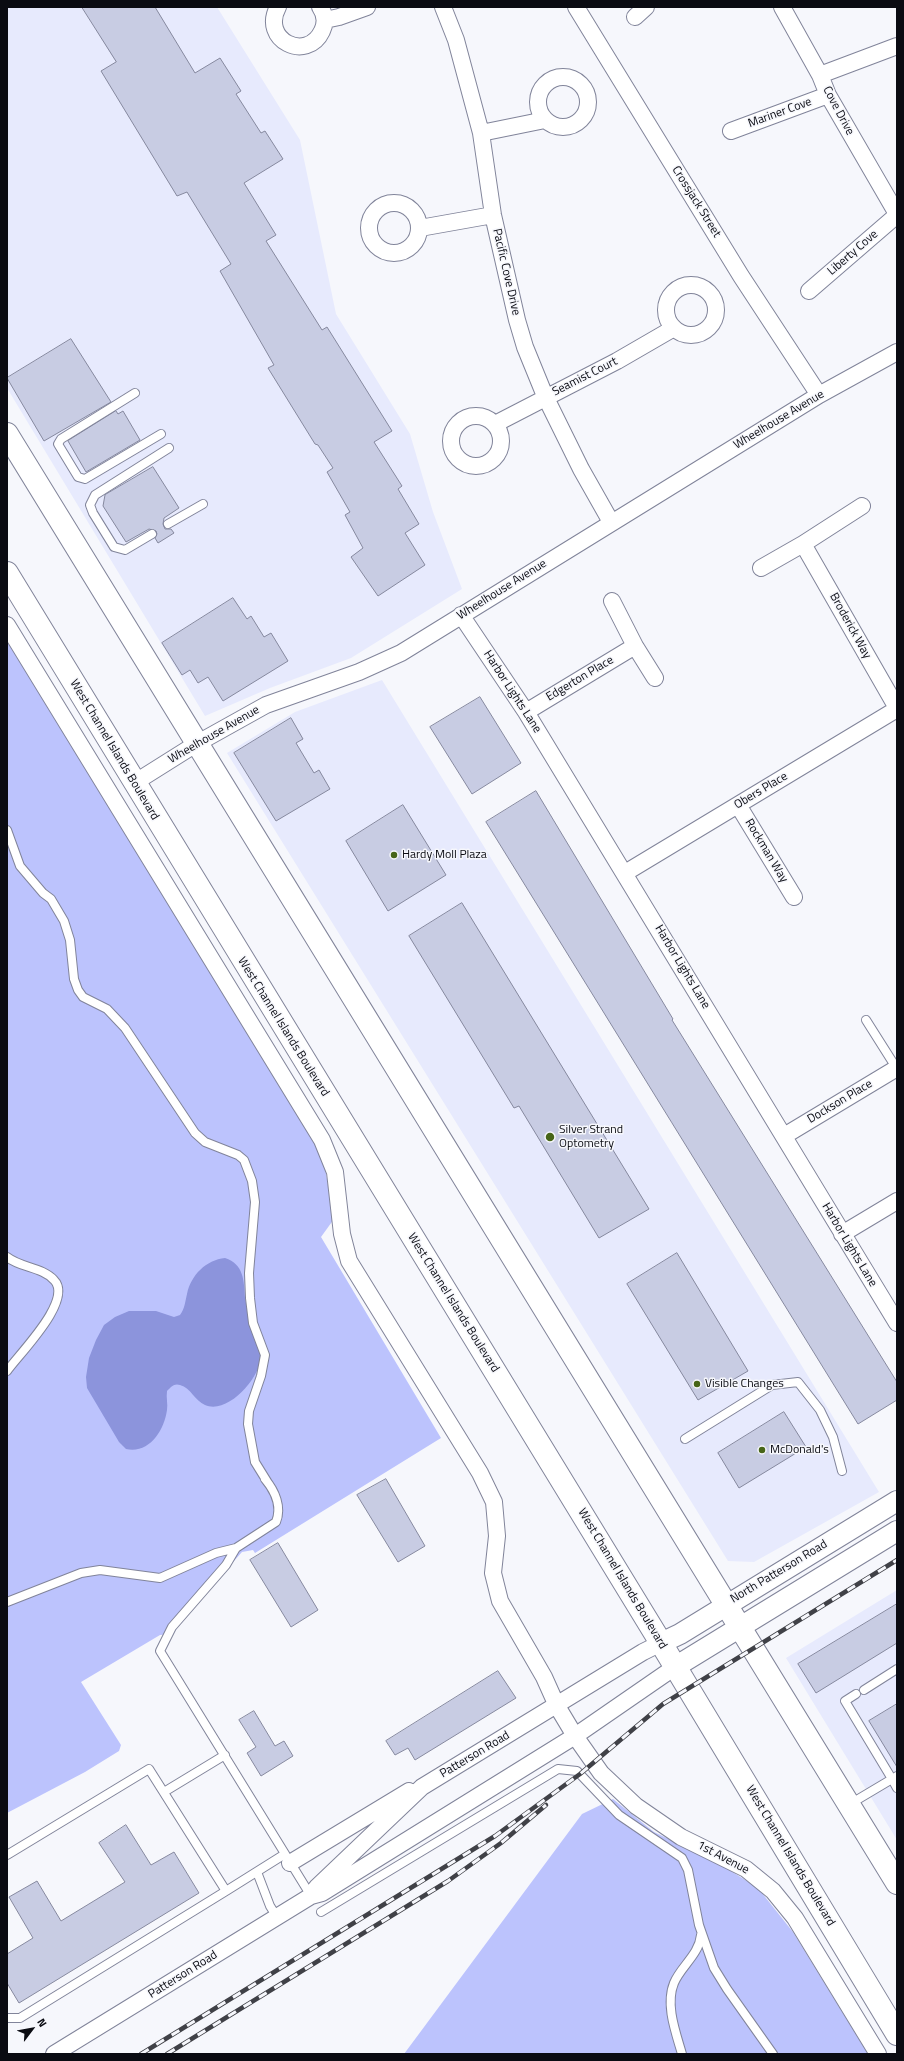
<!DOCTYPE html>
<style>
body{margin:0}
#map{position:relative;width:904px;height:2061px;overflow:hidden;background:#f6f7fc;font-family:"Titillium Web",sans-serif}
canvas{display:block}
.frame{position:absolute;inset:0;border:8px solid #0a0b12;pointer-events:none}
.north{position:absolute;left:12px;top:2009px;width:40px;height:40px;-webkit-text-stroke:3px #f6f7fc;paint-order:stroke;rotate:58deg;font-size:11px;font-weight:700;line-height:16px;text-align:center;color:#0a0b12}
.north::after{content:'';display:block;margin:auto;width:14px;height:18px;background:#0a0b12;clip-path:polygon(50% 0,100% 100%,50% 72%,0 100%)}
</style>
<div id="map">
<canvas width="904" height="2061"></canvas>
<div class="frame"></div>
<div class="north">N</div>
</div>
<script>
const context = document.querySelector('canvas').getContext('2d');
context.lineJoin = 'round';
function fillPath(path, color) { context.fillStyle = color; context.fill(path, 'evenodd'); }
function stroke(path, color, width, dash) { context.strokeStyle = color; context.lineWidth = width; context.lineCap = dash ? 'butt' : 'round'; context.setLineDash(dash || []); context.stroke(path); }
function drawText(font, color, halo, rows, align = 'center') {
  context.font = font + ' "Titillium Web",sans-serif'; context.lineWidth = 3; context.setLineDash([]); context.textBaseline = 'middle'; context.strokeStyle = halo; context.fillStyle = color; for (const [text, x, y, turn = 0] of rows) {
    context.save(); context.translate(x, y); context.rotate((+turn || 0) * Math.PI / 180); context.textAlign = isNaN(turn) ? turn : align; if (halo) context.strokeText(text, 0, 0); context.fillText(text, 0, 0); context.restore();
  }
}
const built = new Path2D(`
 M7,7H217L300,140L336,314L410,434L433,512L462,589L351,658L270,688L205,716L7,388Z
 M382,680L879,1492L754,1562L728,1561L227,753L295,712Z
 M897,1590V1840L786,1658Z`);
const green = new Path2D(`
 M7,638L316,1143L325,1168L334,1219L321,1237L441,1438L255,1553L253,1550L242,1552L176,1626L172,1634L160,1635L81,1682L121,1745L119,1751L85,1772L7,1813Z
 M613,1799L654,1832L715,1861L758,1888L793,1932L868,2054H404L582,1814Z`);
const water = new Path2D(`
 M225,1258C244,1264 244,1281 245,1298C247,1310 250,1322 254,1333C256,1340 261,1349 261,1356C261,1377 228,1415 205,1405C195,1401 191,1388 180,1385C174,1383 171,1387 167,1391C166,1398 168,1404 167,1410C164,1431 149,1454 126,1449L119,1442L87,1388L86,1377L89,1358L96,1340L104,1325L115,1317L129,1311H156L174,1317L180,1315C185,1308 185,1302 187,1294C191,1275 206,1260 225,1258Z`);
const building = new Path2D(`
 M82,7H155L195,73L220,58L241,91L236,94L261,133L265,131L283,159L244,183L276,235L266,241L322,330L327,327L392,431L374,442L402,486L398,489L419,524L405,533L425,565L378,596L351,557L363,548L345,515L350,512L327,472L333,468L318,445L315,444L268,368L274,365L220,271L231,264L187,192L177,196L101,71L116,62Z
 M71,339L111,402L44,441L7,378Z
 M116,411L118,414L123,411L140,440L86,472L68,441Z
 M153,467L179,508L164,518L163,524L165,529H171L174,533L158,543L155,538L157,534L156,531L149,529L126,542L103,506L105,495Z
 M233,598L247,619L251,616L264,637L271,633L288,661L223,701L208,677L198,683L190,670L182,675L162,643Z
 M480,697L521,763L472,794L430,727Z
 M291,718L303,739L296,743L314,773L319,770L330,789L276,821L234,753Z
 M536,791L673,1019L672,1020L897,1382V1400L858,1424L486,822Z
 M403,805L446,875L388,911L346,841Z
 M462,903L649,1209L599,1238L519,1106L514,1108L409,936Z
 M677,1253L748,1371L698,1400L627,1284Z
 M784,1412L806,1447L739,1488L718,1453Z
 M386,1479L425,1546L398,1562L357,1495Z
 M278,1543L318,1610L291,1627L250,1560Z
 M897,1604V1643L816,1693L798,1664Z
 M498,1671L516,1698L415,1760L408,1748L395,1755L386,1741Z
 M897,1704V1767L869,1721Z
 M254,1711L275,1746L284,1741L293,1756L261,1776L247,1753L256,1747L239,1720Z
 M126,1825L151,1865L174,1852L199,1893L19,2003L7,1983V1954L33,1938L9,1897L37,1881L61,1921L125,1882L99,1843Z`);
const service = new Path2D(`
 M135,393L61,439L58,444L78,477L85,479L161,434
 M168,524L203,504
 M152,534L125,550L114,547L93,513L90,505L95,495L169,448
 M7,830L20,866L43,893L51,899L64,921L70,940L74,979L78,990L83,997L107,1009L125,1028L195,1133L205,1142L238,1155L244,1160L252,1181L255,1202L249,1273L250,1298L253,1323L265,1355L261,1376L249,1411L248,1424L255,1462L268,1483
 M866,1020L897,1069
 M7,1257C21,1268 42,1267 54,1280C74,1300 19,1354 7,1371
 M685,1439L772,1385L798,1382L820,1410L833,1437L842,1471
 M265,1479C275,1491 282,1507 276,1522L236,1548L226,1565L172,1627L160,1651L311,1896
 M7,1602L81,1573L100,1570L160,1578L216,1553L236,1548
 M864,1690L897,1669
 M897,1776L892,1779L897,1788
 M164,1792L225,1755
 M850,1804L892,1779L845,1701L856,1694
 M7,1855L149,1769L226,1891L285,1854
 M257,1872L270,1906L277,1917
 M321,1912L558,1769L577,1771L619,1815L682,1858L688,1870L699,1925L714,1968L727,1989L773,2054
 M7,2018H20L226,1891
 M682,2054C676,2033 665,2005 674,1983C681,1966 699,1955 701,1935`);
const minor = new Path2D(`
 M278,7C260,40 307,63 322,31C326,23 325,14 320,7
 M443,7L456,40L481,133L493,215L517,320L525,347L545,396L581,469L611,522
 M576,7L741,276L819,395
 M782,7L820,75L828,95L897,214
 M635,17L646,7
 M325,20L339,17L367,7
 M820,75L897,46
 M538 102a25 25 0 1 1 50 0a25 25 0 1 1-50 0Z
 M731,131L828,95
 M481,133L545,120
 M369 228a25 25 0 1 1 50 0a25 25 0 1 1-50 0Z
 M420,228L493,215
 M666 310a25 25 0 1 1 50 0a25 25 0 1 1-50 0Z
 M809,291L897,215
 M451 441a25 25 0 1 1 50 0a25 25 0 1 1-50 0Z
 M495,424L617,361L674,328
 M803,544L897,708
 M761,568L803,544L862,506
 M612,601L635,646L655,678
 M461,615L526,712L897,1323
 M7,625L322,1140L335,1172L342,1234L349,1261L480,1473L494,1502L497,1536L493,1573L500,1601L544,1677L557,1706L575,1736L601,1773L636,1806L681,1837L746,1869L773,1891L795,1918L878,2054
 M526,712L635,646
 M134,783L196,744L266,705L359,672L401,653L819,395L897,352
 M738,805L794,897
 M625,873L897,709
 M784,1136L897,1068
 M842,1234L897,1201
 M290,1863L409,1791
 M312,1893L317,1887L422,1787L643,1652L661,1643
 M54,2054L311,1896L322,1893L575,1736L675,1667`);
const tertiary = new Path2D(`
 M661,1643L680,1634L897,1501
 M675,1667L897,1531`);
const secondary = new Path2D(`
 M7,434C302,918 604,1398 897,1883
 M7,573L661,1643L897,2034`);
const rail = new Path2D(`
 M141,2054L495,1836L580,1774L663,1704L897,1560
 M167,2054L448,1881L501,1843L546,1805`);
const markers = [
 [394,855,4,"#476518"],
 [550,1137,5,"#476518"],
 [697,1384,4,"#476518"],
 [762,1450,4,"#476518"]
];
const streetNames = [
 ["Cove Drive",838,111,62],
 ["Mariner Cove",780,113,-20],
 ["Crossjack Street",696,202,58],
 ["Liberty Cove",853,253,-41],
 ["Pacific Cove Drive",506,272,77],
 ["Seamist Court",585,377,-27],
 ["Wheelhouse Avenue",779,420,-31],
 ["Wheelhouse Avenue",502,590,-32],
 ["Broderick Way",850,626,61],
 ["Edgerton Place",580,679,-31],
 ["Harbor Lights Lane",512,692,57],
 ["Wheelhouse Avenue",214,735,-30],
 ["West Channel Islands Boulevard",114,750,59],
 ["Obers Place",761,791,-31],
 ["Rockman Way",766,851,59],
 ["Harbor Lights Lane",682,967,59],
 ["West Channel Islands Boulevard",283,1027,58],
 ["Dockson Place",840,1102,-31],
 ["Harbor Lights Lane",849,1245,59],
 ["West Channel Islands Boulevard",453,1303,58],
 ["North Patterson Road",779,1572,-31],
 ["West Channel Islands Boulevard",622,1579,59],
 ["Patterson Road",475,1755,-31],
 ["West Channel Islands Boulevard",790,1856,59],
 ["1st Avenue",723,1858,28],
 ["Patterson Road",183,1975,-32]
];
const poiNames = [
 ["Hardy Moll Plaza",402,855],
 ["Silver Strand",559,1130],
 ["Optometry",559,1144],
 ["Visible Changes",705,1384],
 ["McDonald's",770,1450]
];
fillPath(built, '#e7eafd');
fillPath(green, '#bcc3fd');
fillPath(water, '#8c94dc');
fillPath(building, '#c8cce3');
stroke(building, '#86899f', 1);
stroke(service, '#81849a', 10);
stroke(minor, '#81849a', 18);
stroke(tertiary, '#81849a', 22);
stroke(secondary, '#81849a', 24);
stroke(service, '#fff', 8);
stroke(minor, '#fff', 16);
stroke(tertiary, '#fff', 20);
stroke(secondary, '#fff', 22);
stroke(rail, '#404147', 4.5);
stroke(rail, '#f6f7fc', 3, [9]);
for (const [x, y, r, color] of markers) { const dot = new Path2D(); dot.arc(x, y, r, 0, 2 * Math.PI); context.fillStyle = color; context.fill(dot); stroke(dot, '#f6f7fc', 1.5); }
drawText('12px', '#0a0b12', '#f6f7fc', streetNames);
drawText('12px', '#0a0b12', '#f6f7fc', poiNames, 'left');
</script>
